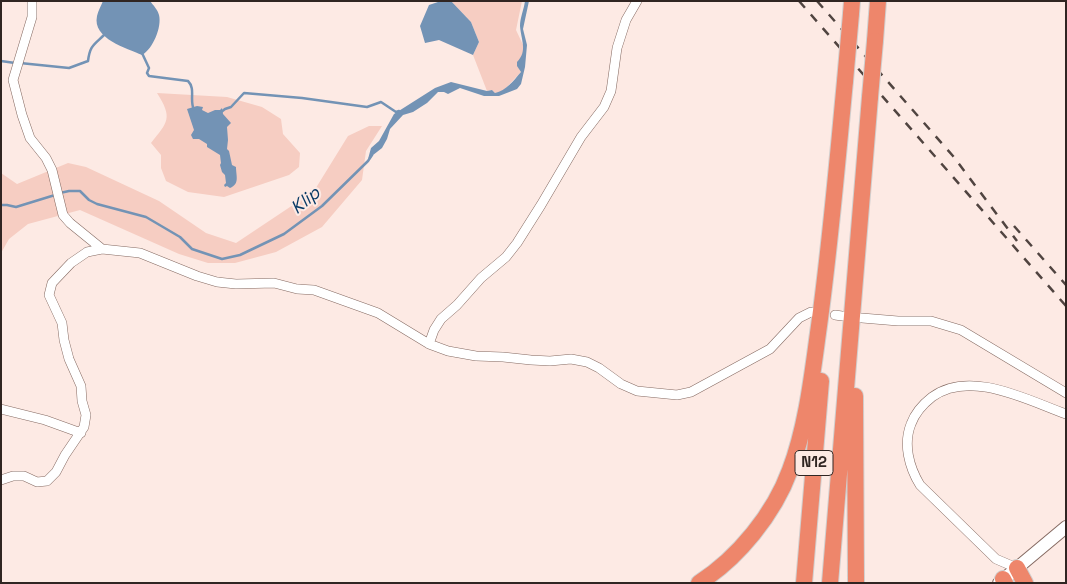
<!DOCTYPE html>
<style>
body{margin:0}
#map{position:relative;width:1067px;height:584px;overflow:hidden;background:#fdeae4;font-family:"Space Grotesk",sans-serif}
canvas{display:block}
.frame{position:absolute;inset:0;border:2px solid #302522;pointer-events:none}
</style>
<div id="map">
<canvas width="1067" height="584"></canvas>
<div class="frame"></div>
</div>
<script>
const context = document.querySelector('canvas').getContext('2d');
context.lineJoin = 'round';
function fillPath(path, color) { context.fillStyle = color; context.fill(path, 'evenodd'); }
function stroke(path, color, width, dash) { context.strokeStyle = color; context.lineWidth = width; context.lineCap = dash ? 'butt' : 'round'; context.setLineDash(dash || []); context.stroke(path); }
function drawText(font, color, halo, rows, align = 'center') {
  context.font = font + ' "Space Grotesk",sans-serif'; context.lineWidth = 4; context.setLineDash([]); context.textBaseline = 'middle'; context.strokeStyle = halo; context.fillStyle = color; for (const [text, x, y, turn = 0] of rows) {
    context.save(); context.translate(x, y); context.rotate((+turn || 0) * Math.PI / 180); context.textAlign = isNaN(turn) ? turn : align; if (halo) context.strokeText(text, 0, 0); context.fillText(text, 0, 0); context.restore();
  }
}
const green = new Path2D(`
 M451,1H522L516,30L524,47L522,57L518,66L521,72L503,91L495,93L492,90L487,91L473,55L479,42L471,22Z
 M157,93L227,97L262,107L281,119L283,134L300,153L299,167L289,175L224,197L188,192L166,181L161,168V155L151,143C168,122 173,118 157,93Z
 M369,126H382L366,151L362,180L322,227L276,252L235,263H208L179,254L80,210L28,224L9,239L1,253V173L17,184L68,163L86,167L159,201L206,233L236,243L314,191L348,136Z`);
const water = new Path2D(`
 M103,1H150C153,5 158,10 159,15C162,27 153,49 142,55C127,48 92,39 97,16C98,11 101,6 103,1Z
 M441,1H451L471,22L479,42L473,55L439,40L425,43L420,26L429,5Z
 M525,1H529L523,29L527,45L525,67L521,84L517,89L499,96H484L460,88L448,94L444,92H438L427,103L413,112L403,115L390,129L387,139L382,148L368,159L371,148L379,141L394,114L435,88L451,82L487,91L492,90L495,93C506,91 514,80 521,72L517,66V62C528,51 521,40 520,26C520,18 524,9 525,1Z
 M197,106L203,107L202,110L208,113L215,110H220L222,108L223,114L231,123L227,127L228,140L227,149L229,151L232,165L236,167C236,176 240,184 230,188L227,186L225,187L224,185L226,183L225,175L222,172L220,165L221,163L220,155L207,147V144L199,139H193L191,135L194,130L187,109Z`);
const stream = new Path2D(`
 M142,53L149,68L147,73L149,76L188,81C196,89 189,100 194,110
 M1,61L15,63
 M20,63L69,68L88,61C90,45 94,45 104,35
 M220,113L225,109L231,107L244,93L302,98L367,107L381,102L396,112L399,111
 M60,193L69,191H80L89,200L97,204L146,217L180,237L192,249L222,259L240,255L284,234L322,206L368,161L372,155
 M1,205H7L16,207L55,195`);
const minor = new Path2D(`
 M32,1V17L13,80L22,115L30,138L46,158L52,170L63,215L70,223L102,249
 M835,315L842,316
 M862,318L898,321H931L961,330L1066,393
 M429,344L434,330L441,319L457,305L481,278L506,257L517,243L541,205L581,137L604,107L611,91L617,48L626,20L637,1
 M1,409L45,420L81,433
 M1,480L13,476H24L37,482L47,481L56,472L65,455L84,427L86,415L82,401L81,386L69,359L64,340L62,323L49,295L52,283L71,263L87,252L102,249L140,253L197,276L217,282L236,284L274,283L297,289L314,290L378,313L429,344L448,351L476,356L503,357L531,360L550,361L571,359L587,362L599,368L621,384L637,391L677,395L691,392L770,349L799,318L811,312
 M1017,568L996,559L920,485C909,467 903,444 911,424C915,413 923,404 932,397C970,369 1027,400 1066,414`);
const secondary = new Path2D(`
 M999,583L1066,527`);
const motorway = new Path2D(`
 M851,14L852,1
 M875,41L878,1
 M855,396L856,583
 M1017,568L1025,583
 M1003,579L1005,583
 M699,583C738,558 774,514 790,470C806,428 812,377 818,333C830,249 837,165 845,81
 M804,583L821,381
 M830,583L870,97`);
const rail = new Path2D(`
 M799,1L1066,306
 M817,1L953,156L1017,241
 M1014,226L1066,285`);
const motorwayBridge = new Path2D(`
 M845,81L851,14
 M870,97L875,41`);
const shields = [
 [814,463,38]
];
const shieldNames = [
 ["N12",814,463]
];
const waterNames = [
 ["Klip",306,201,-39]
];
fillPath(green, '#f6cdc2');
fillPath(water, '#7393b5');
stroke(stream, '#7393b5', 2.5);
stroke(minor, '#856a62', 10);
stroke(secondary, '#856a62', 14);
stroke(motorway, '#d1cfce', 18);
stroke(minor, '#fff', 9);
stroke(secondary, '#fff', 12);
stroke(motorway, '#ee866b', 16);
stroke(rail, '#504440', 2.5, [9, 9]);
stroke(motorwayBridge, '#d1cfce', 18, []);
stroke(motorwayBridge, '#ee866b', 16);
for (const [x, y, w] of shields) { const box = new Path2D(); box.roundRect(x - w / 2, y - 12.5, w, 25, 4); context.fillStyle = '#fdeae4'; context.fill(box); stroke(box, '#302522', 1); }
drawText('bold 15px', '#302522', null, shieldNames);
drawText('italic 18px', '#073965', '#fdeae4', waterNames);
</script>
